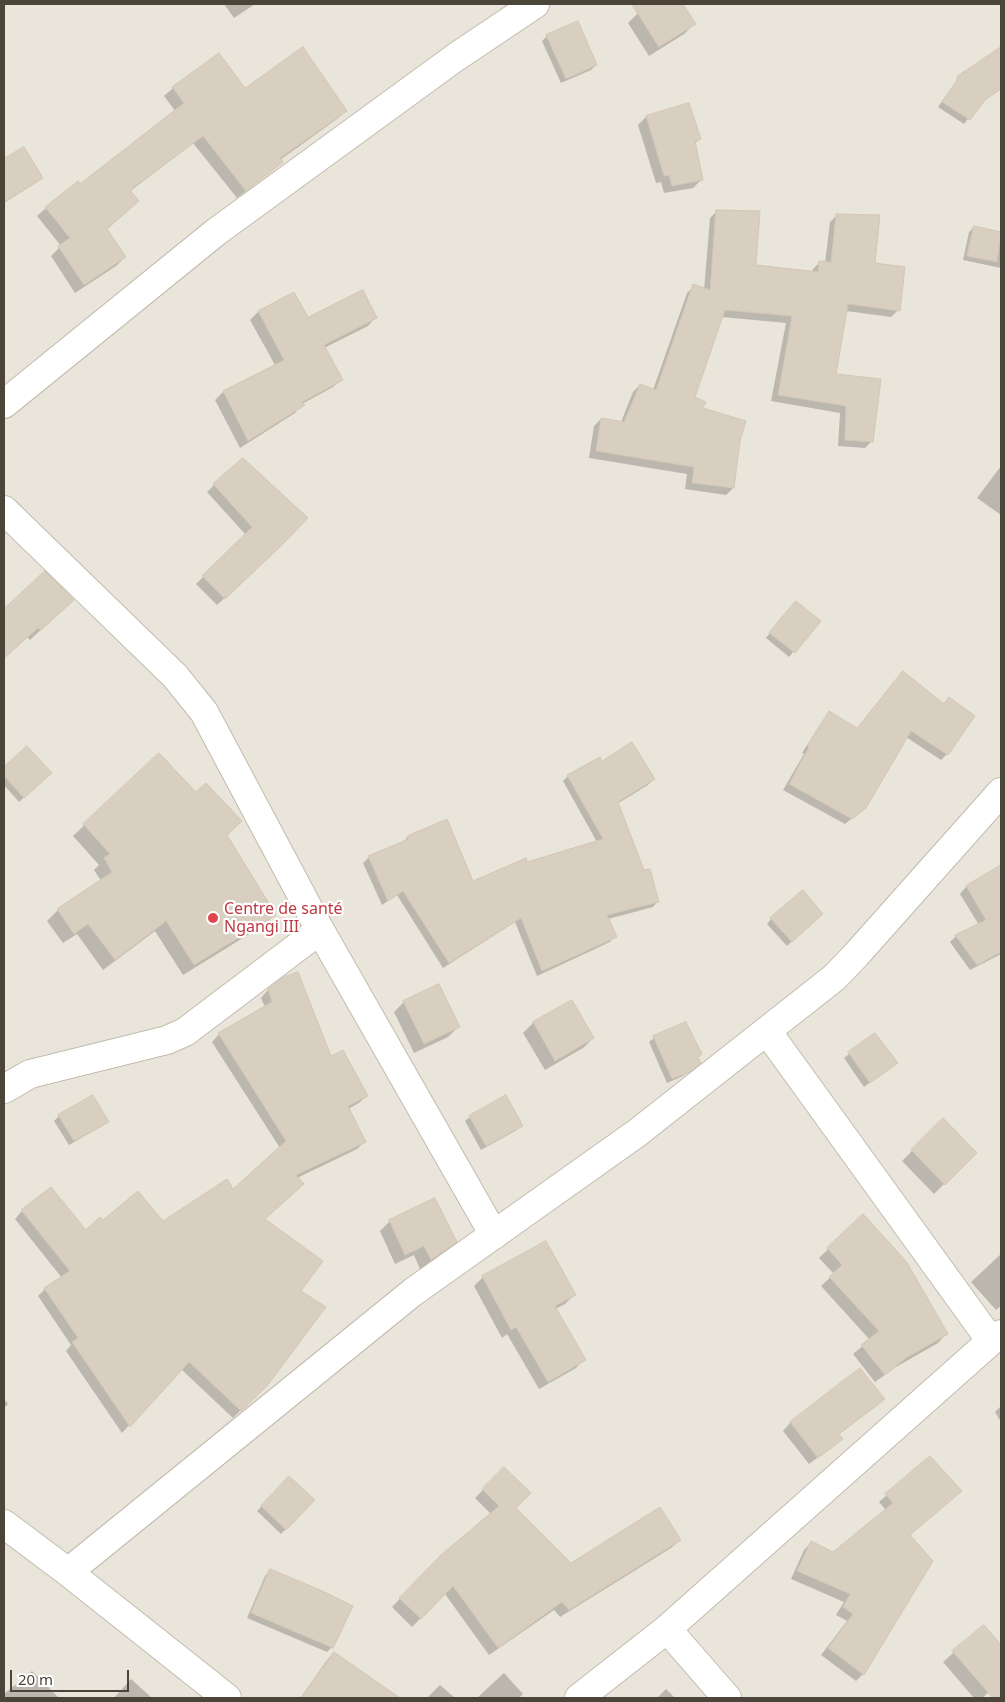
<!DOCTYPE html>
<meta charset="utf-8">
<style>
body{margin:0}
#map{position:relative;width:1005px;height:1702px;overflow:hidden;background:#f6f3ec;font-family:"Noto Sans",sans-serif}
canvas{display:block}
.frame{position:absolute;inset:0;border:5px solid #4b4439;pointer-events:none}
.scale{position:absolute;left:10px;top:1670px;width:119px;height:22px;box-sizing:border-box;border:2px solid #4b4439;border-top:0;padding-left:6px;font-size:15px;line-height:18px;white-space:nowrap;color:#4b4439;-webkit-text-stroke:4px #fff;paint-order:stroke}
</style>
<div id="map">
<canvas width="1005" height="1702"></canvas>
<div class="frame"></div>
<div class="scale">20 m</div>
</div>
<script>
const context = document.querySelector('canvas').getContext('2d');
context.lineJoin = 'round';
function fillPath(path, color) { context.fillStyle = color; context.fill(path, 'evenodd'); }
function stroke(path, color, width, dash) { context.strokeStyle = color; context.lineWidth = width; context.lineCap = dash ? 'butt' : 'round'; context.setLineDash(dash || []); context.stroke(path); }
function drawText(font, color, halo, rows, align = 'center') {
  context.font = font + ' "Noto Sans",sans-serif'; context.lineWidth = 4.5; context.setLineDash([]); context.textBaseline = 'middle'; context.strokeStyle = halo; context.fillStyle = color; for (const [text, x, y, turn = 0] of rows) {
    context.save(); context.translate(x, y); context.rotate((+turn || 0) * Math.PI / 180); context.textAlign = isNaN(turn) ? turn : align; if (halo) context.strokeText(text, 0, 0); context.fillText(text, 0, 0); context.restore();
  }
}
const residential = new Path2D(`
 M4,4H1001V1698H4Z`);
const shadow = new Path2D(`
 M224,4H255L234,18Z
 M653,4H682L694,24L684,34L649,56L628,23L638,13Z
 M547,36L596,65L591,70L561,83L542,41Z
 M1001,48V89L981,102L964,124L938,107L964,71H967Z
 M173,88L245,89L345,110L337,119L280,160L282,162L273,170L237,198L193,143L129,192L106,229L125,257L116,266L75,293L51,256L61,246L37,216L46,208L80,186L176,112L164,96Z
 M646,117L700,139L695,143L702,179L693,188L664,193L661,182L656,183L638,125Z
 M24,148L42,178L37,182L4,203V161Z
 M717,211L754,266L812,272L813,269L820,262L825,263L830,222L837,215L873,264L898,310L891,317L846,311L835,375L872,441L865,448L838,446L840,413L771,401L786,323L722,317L694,398L701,409L738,441L733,488L726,495L685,489L687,474L589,458L594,426L601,419L621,422L633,392L640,385L653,390L687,293L694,286L704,290L710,218Z
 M974,227L1001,233V268L963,260L969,232Z
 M294,294L308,318H375L368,326L324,348L341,379L333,387L302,404L295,413L240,448L215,400L223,392L275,365L250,320L258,312Z
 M1001,466V515L977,498Z
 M214,485L275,551L217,605L196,584L246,535L207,492Z
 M45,573L62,610L30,640L27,637L4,658V610Z
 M791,607L819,621L789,657L766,638Z
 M949,699L973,716L947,754L941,760L906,737L865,807L845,824L783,790L804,754L802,753L824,719L830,713L856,729L942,705Z
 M27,748L45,778L19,802L4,785V769Z
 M159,755L196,794L226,836L275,914L264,925L183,975L155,931L103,970L77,934L63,943L47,921L58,910L101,881L94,870L99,865L73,836Z
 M602,763L653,779L648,785L617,804L644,872L658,901L653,907L608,919L615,936L610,942L537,976L515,922L443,968L397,895L382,905L363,863L369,857L402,843L408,837L472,882L527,863L597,842L563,781L568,776Z
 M999,868L1001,872V954L970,970L950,942L956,936L979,925L960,894L966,887Z
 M817,918L787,946L767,924L771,919Z
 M268,990L366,1096L359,1103L348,1109L364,1142L357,1149L297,1178L264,1219L299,1292L266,1385L233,1418L181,1369L122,1433L66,1351L71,1345L38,1296L45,1289L62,1278L15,1219L22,1211L85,1231L103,1222L162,1223L233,1191L280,1148L212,1042L219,1034L265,1007L261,998Z
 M572,1001L593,1038L583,1048L545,1070L523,1033L533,1023Z
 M404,1002L458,1027L448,1037L414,1053L394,1012Z
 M875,1034L892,1067L864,1087L844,1058Z
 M654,1038L697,1057L694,1068L683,1076L667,1083L649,1042Z
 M59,1116L107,1122L102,1126L69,1145L54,1121Z
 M470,1117L521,1125L517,1130L481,1150L465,1121Z
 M943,1120L975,1153L934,1194L902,1161Z
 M863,1216L946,1334L938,1343L896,1367L875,1382L853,1354L870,1340L821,1286L834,1274L819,1258Z
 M390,1221L455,1242L445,1252L420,1269L414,1255L395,1264L380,1231Z
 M1001,1254V1306L996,1310L971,1282Z
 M483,1277L574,1295L565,1304L555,1309L584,1359L576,1368L539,1389L507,1334L502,1338L474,1286Z
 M860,1370L883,1399L875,1407L838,1435L833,1446L809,1464L783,1431L790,1423Z
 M4,1399L8,1404L4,1408Z
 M1001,1406V1422L995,1412Z
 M930,1457L909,1536L863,1674L856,1681L821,1655L847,1621L836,1615L844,1602L791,1579L804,1550L811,1543L834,1553L886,1510L879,1502Z
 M504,1469L514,1508L571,1564L680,1540L671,1548L560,1617L554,1610L489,1655L445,1594L412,1627L392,1607L442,1556L491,1514L475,1498Z
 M289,1478L314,1500L281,1534L257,1511Z
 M270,1571L332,1647L327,1652L247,1618L265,1576Z
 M984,1626L1001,1647V1682L982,1698H974L943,1662Z
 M334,1653L397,1698H306L302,1696L327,1660Z
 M32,1671L58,1697L57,1698H4V1694Z
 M504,1673L523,1694L519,1698H477Z
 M131,1679L152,1698H114Z
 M440,1685L455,1698H427Z
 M666,1689L675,1698H657Z`);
const building = new Path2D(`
 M632,4H683L696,24L659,47Z
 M578,21L597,65L566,79L546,35Z
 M303,47L347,111L280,158L283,162L246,191L203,136L130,190L139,201L107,229L126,257L84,285L58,246L70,238L45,207L78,181L80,184L184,103L172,87L219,53L245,88Z
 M1001,47V89L985,100L970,120L942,102L957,80V77Z
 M689,103L701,139L695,141L703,180L672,186L669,175L664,176L646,116Z
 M24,147L43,178L4,202V159Z
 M716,210L760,211L756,265L818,272L819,261L831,262L836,214L880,215L875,263L905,267L900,311L848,304L836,374L881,379L873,442L845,440L846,406L778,395L792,316L725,310L695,397L706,402L703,408L746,421L740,441L734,488L692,483L694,467L596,451L601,418L624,422L640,384L656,390L693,284L710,290Z
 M974,226L1001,232L997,262L967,256Z
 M363,290L377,318L324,345L343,380L302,402L305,405L248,441L223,391L284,360L258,311L294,292L308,317Z
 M243,458L308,518L283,544L225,599L202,576L252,527L213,484Z
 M45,571L74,600L41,630L38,628L4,658V609Z
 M796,601L821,621L795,653L769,633Z
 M903,671L944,704L949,697L975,716L948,755L911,731L866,808L852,819L789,784L809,747L807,746L829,711L857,728Z
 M632,742L655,779L618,802L644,870L650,869L659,902L607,915L617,937L542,971L521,918L449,963L403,891L388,901L368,856L409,839L407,836L447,819L473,881L526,858L527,862L603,839L567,775L600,757L602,761Z
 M27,746L52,773L24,798L4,776V767Z
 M159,753L196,792L206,783L242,821L227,835L276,915L194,965L166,921L115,960L88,924L74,934L57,909L112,872L104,858L110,854L83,824Z
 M1001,865V952L977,965L955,935L986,920L966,886Z
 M803,890L823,914L792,942L770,918Z
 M298,972L331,1056L343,1050L368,1096L348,1106L366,1142L296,1175L304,1184L265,1219L323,1261L301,1291L326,1307L267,1386L241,1411L189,1362L130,1427L72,1342L78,1338L44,1288L70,1271L21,1210L51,1187L86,1230L100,1217L103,1220L138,1191L163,1221L227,1179L233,1189L286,1141L218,1033L272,1002L268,989L284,977Z
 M439,984L460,1027L424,1044L403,1001Z
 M572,1000L594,1038L555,1061L533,1022Z
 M686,1022L702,1054L698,1057L701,1063L690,1072L672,1079L653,1036Z
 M875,1033L898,1063L870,1083L848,1052Z
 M93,1095L109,1122L74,1141L58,1115Z
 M506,1095L523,1126L486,1146L469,1116Z
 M943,1118L977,1153L945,1185L911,1150Z
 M435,1198L457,1242L431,1260L424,1246L405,1255L389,1220Z
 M863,1214L906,1261L948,1334L906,1358L885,1375L861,1345L879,1331L829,1277L842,1265L827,1248Z
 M546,1241L576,1295L555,1306L586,1360L548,1382L516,1327L511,1330L482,1276Z
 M860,1368L885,1399L839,1434L843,1439L818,1458L790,1422Z
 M930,1456L962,1491L910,1535L933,1561L864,1675L828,1648L853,1614L843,1607L850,1594L797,1571L811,1541L833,1552L893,1503L885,1494Z
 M504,1467L531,1493L516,1508L571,1563L660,1507L681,1540L569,1610L562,1602L498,1648L453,1586L421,1619L399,1598L441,1555L499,1506L482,1489Z
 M289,1476L315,1500L286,1530L261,1506Z
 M270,1569L318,1589L353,1606L333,1648L251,1613Z
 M984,1625L1001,1645V1698H993L952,1651Z
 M334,1652L400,1698H301Z`);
const minor = new Path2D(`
 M4,404L216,232L456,57L535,4
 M4,510L175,676L204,712L320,930L494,1235
 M767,1031L991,1341
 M4,1089L30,1074L167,1040L185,1032L320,930
 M4,1524L68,1572L227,1698
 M68,1572L413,1292L637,1133L835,977L856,955L1001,792
 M667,1629L727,1698
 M579,1698L667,1629L991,1341L1001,1334`);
const markers = [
 [213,918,6,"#e0444e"]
];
const healthNames = [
 ["Centre de santé",224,909],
 ["Ngangi III",224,927]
];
fillPath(residential, '#eae5da');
fillPath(shadow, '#0003');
fillPath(building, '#d8cfc1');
stroke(building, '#d3c7b4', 1);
stroke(minor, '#c2bbae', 30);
stroke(minor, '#fff', 28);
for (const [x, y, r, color] of markers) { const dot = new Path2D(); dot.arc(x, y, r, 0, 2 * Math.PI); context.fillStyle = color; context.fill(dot); stroke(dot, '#fff', 2); }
drawText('16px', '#be3a42', '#fff', healthNames, 'left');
</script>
